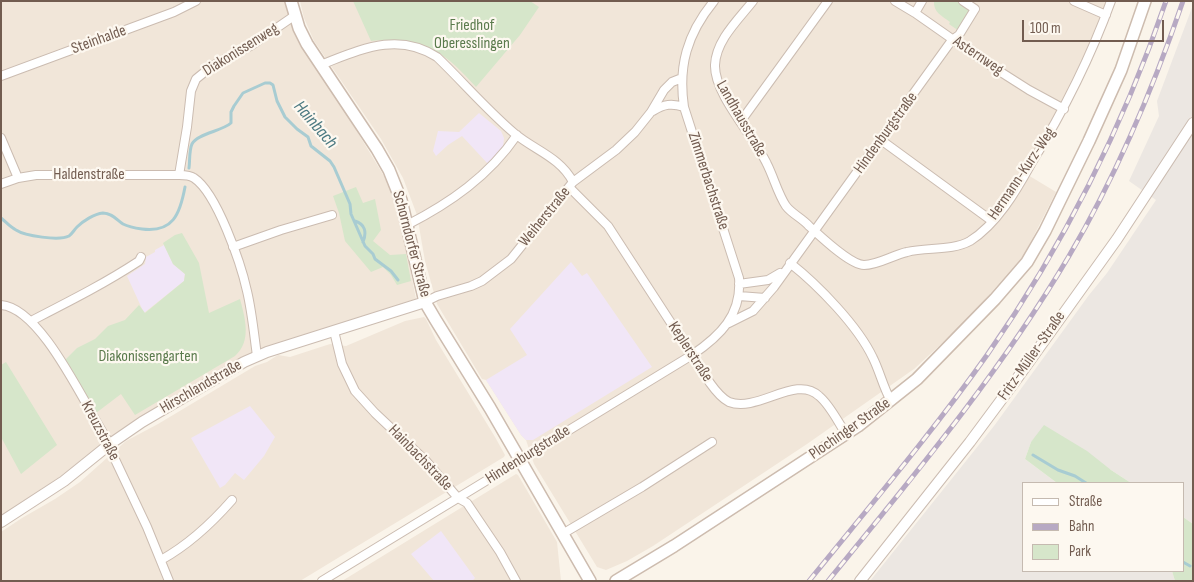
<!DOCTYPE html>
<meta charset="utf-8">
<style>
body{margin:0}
#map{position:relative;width:1194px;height:582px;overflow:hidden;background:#faf4ea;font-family:"Sofia Sans Condensed",sans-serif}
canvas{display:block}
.frame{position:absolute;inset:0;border:2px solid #725c50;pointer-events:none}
.legend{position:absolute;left:1022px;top:482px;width:162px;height:90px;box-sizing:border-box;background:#fdf8f0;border:1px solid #c5bab0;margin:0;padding:6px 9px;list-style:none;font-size:15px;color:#725c50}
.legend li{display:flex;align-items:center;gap:10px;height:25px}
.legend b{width:25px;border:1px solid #c5bab0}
.scale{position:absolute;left:1022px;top:20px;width:142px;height:22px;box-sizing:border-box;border:2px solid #725c50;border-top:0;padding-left:6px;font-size:15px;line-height:18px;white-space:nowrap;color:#725c50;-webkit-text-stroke:4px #fdf8f0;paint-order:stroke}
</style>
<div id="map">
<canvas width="1194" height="582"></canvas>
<div class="frame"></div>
<ul class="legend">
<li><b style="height:6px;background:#fff"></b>Straße</li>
<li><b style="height:6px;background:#b7a9c3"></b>Bahn</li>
<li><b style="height:14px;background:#d6e6ca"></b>Park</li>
</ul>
<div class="scale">100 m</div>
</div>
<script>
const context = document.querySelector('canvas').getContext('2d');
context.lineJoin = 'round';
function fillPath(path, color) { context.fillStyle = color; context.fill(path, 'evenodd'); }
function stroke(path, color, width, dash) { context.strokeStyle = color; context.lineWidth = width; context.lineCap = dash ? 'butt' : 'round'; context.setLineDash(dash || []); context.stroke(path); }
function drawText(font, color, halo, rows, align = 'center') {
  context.font = font + ' "Sofia Sans Condensed",sans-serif'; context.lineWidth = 4.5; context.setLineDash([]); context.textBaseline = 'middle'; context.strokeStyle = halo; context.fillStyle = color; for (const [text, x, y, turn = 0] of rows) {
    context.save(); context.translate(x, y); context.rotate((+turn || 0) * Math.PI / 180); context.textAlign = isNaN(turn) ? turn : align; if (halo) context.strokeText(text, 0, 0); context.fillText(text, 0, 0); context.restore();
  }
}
const residential = new Path2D(`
 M1,1H284L293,26L387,181L395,199L402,228L416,299L266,347L249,354L111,437L46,333L28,314L14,306L1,301Z
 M300,1H1107L1077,77L1023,172L1056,192L1024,255L967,320L914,369L807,444L653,546L627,561L606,570L597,567L534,464L526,440L521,435L486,380L482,379L437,304L425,261L417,215L403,178L381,139L314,41L304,18Z
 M1,308L14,311L35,330L64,371L104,442L58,478L1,516Z
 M424,317L426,319L436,340L495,437L505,455L504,457L300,581H1V532L22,518L55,499L80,482L126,441L158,424L255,366L267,362L278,355L290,357L330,344L346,346L405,321Z
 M516,474L518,475L557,542L561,581H342Z`);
const industrial = new Path2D(`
 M1193,5V524L1183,517V483H1131L1111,470L1036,437L1031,442L1025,459L1057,483H1023V571H1172L1175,581H870L994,426L1089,295L1107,273L1156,200L1129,181L1159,116L1157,101Z`);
const education = new Path2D(`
 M479,113L501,131L504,138L503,148L488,164L462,136L448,145L436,156L433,151L438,131L459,132Z
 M164,245L173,264L185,274L184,281L144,313L127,276L145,264L146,257L155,252V250Z
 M571,262L582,276L587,273L652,367L533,440H526L521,435L486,380L527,355L510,329Z
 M250,406L275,437L264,456L244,480L235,473L225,485L220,488L191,438Z
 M441,531L475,578L472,581H434L411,554Z`);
const green = new Path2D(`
 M353,1H530L539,7L520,35L476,87C443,50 422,36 371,41Z
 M934,1H957L969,9L970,11L959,31L949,24L950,22C942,16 933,12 934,1Z
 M356,187L363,203L375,199L381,230L373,241L390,255L406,254L411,281L397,285L391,275L383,267L371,272L345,241L339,213L333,196Z
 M182,233L199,263L209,313L240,299C245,318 252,341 235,356L135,415L121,394L96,413L64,361L77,348L95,339L108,326L125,320L139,305L145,313L184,281L185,274L173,264L163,243L175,235Z
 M6,362L57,445L21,474L1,437V365Z
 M1044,425L1087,451L1111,470L1131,483H1057L1025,459L1031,442Z
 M1183,517L1193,524V581H1175L1172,571H1183Z`);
const stream = new Path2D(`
 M189,168C190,161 189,150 192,144C197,134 222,131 231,123V112L234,106L243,93L265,83H270L273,85L277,101L285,117L297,129L308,137L311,146L330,161L334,167L350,204L351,214L365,246L373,254L375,259L391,271L398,280
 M1,218C6,222 10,227 16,230C25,236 59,241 69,236C72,234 74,230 77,227C83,221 94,214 103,213C112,213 117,220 123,224C129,227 135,228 142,229C173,233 180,214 185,187
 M355,221C365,224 367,232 363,242
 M1033,455L1058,470L1075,476L1086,483
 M1183,562L1190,566`);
const minor = new Path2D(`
 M753,1C739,19 716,40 715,65C714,95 754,136 767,164C774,178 778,194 786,206C792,214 802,218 809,226C819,235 850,265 864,265C878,265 893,255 907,252C927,247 952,251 970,241C997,224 1016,191 1031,164C1063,112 1090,59 1111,1
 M895,1L915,13L985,62L1029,90L1064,109
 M1074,1L1106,15
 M915,13L922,1
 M320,65C360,50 397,31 437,57C463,82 486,109 514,133C534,150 560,157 573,182
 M1,76L174,12L196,1
 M653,111C664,104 672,103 684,107
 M741,121L828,1
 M1,138L18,178
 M881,140L992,221
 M179,175L187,127L191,91L196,79L212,66L252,45L294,16
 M1,184L18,178L36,175H179C184,175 190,175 194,178C217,193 241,264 247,291C252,312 254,334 257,356
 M569,187L608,226L710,383C715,390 721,398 729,402C758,413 796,374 819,396C830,405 838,422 846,434
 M407,225C450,203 489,176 517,135
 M233,247L281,230L332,215
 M790,263C818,285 858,326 873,358C880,372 883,387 891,401
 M739,284L768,280L780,273
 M739,296L765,298
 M425,302L437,296L471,286L482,281L511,259L573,182L616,150L635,132L651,112L664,90L672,82L682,78
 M1,305C43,308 87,411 110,444L111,451L147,527L169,581
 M31,321C68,302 104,284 139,261L141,257
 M729,323L753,311L774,287L952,40L959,35L975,9L963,1
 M334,331L342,364L355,391L375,413L427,462L458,498L467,503L500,552L516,581
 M564,533L642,487L712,442
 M161,560C188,545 211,524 232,500
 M322,581L692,355C720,336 742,315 739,278L684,107C678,66 687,34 714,1`);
const tertiary = new Path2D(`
 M1,522L64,481L110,444L142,422L244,362L267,352L425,302
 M860,581L970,442L1016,380L1117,239L1193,123`);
const secondary = new Path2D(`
 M291,1L299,28L307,44L377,149L389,170L401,200L425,302L435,319L490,408L590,581
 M616,581L674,546L858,426L917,379L995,299L1027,262L1045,231L1089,141L1121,70L1145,1`);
const rail = new Path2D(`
 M809,581C869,507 932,433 987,355C1063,246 1123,127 1166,1
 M828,581C913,477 1000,373 1069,256C1116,176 1153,89 1183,1`);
const parkNames = [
 ["Friedhof",472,26],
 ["Oberesslingen",472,44],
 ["Diakonissengarten",148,357]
];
const streetNames = [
 ["Steinhalde",99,40,-20],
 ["Diakonissenweg",241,50,-32],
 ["Asternweg",978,56,34],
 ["Landhausstraße",741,119,60],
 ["Hindenburgstraße",886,133,-54],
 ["Hermann-Kurz-Weg",1022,174,-56],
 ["Haldenstraße",89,175],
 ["Zimmerbachstraße",708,181,72],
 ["Weiherstraße",545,217,-51],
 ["Schorndorfer Straße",411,244,75],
 ["Keplerstraße",690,352,57],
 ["Fritz-Müller-Straße",1032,356,-55],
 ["Hirschlandstraße",201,387,-30],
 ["Plochinger Straße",850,429,-35],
 ["Kreuzstraße",100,431,62],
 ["Hindenburgstraße",528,455,-32],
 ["Hainbachstraße",420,458,46]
];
const waterNames = [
 ["Hainbach",315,125,49]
];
fillPath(residential, '#f1e6d9');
fillPath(industrial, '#ece7e2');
fillPath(education, '#f1e6f7');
fillPath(green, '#d6e6ca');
stroke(stream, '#a8ccd2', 3);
stroke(minor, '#cbbcb1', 10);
stroke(tertiary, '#cbbcb1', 12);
stroke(secondary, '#cdbcaf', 14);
stroke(minor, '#fff', 8);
stroke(tertiary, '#fff', 10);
stroke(secondary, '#fff', 11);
stroke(rail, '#b7a9c3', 5);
stroke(rail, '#fdf8f0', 3, [9]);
drawText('16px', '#5b7b4d', '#fdf8f0', parkNames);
drawText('16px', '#725c50', '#fdf8f0', streetNames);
drawText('italic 18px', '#4c7a82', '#fdf8f0', waterNames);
</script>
